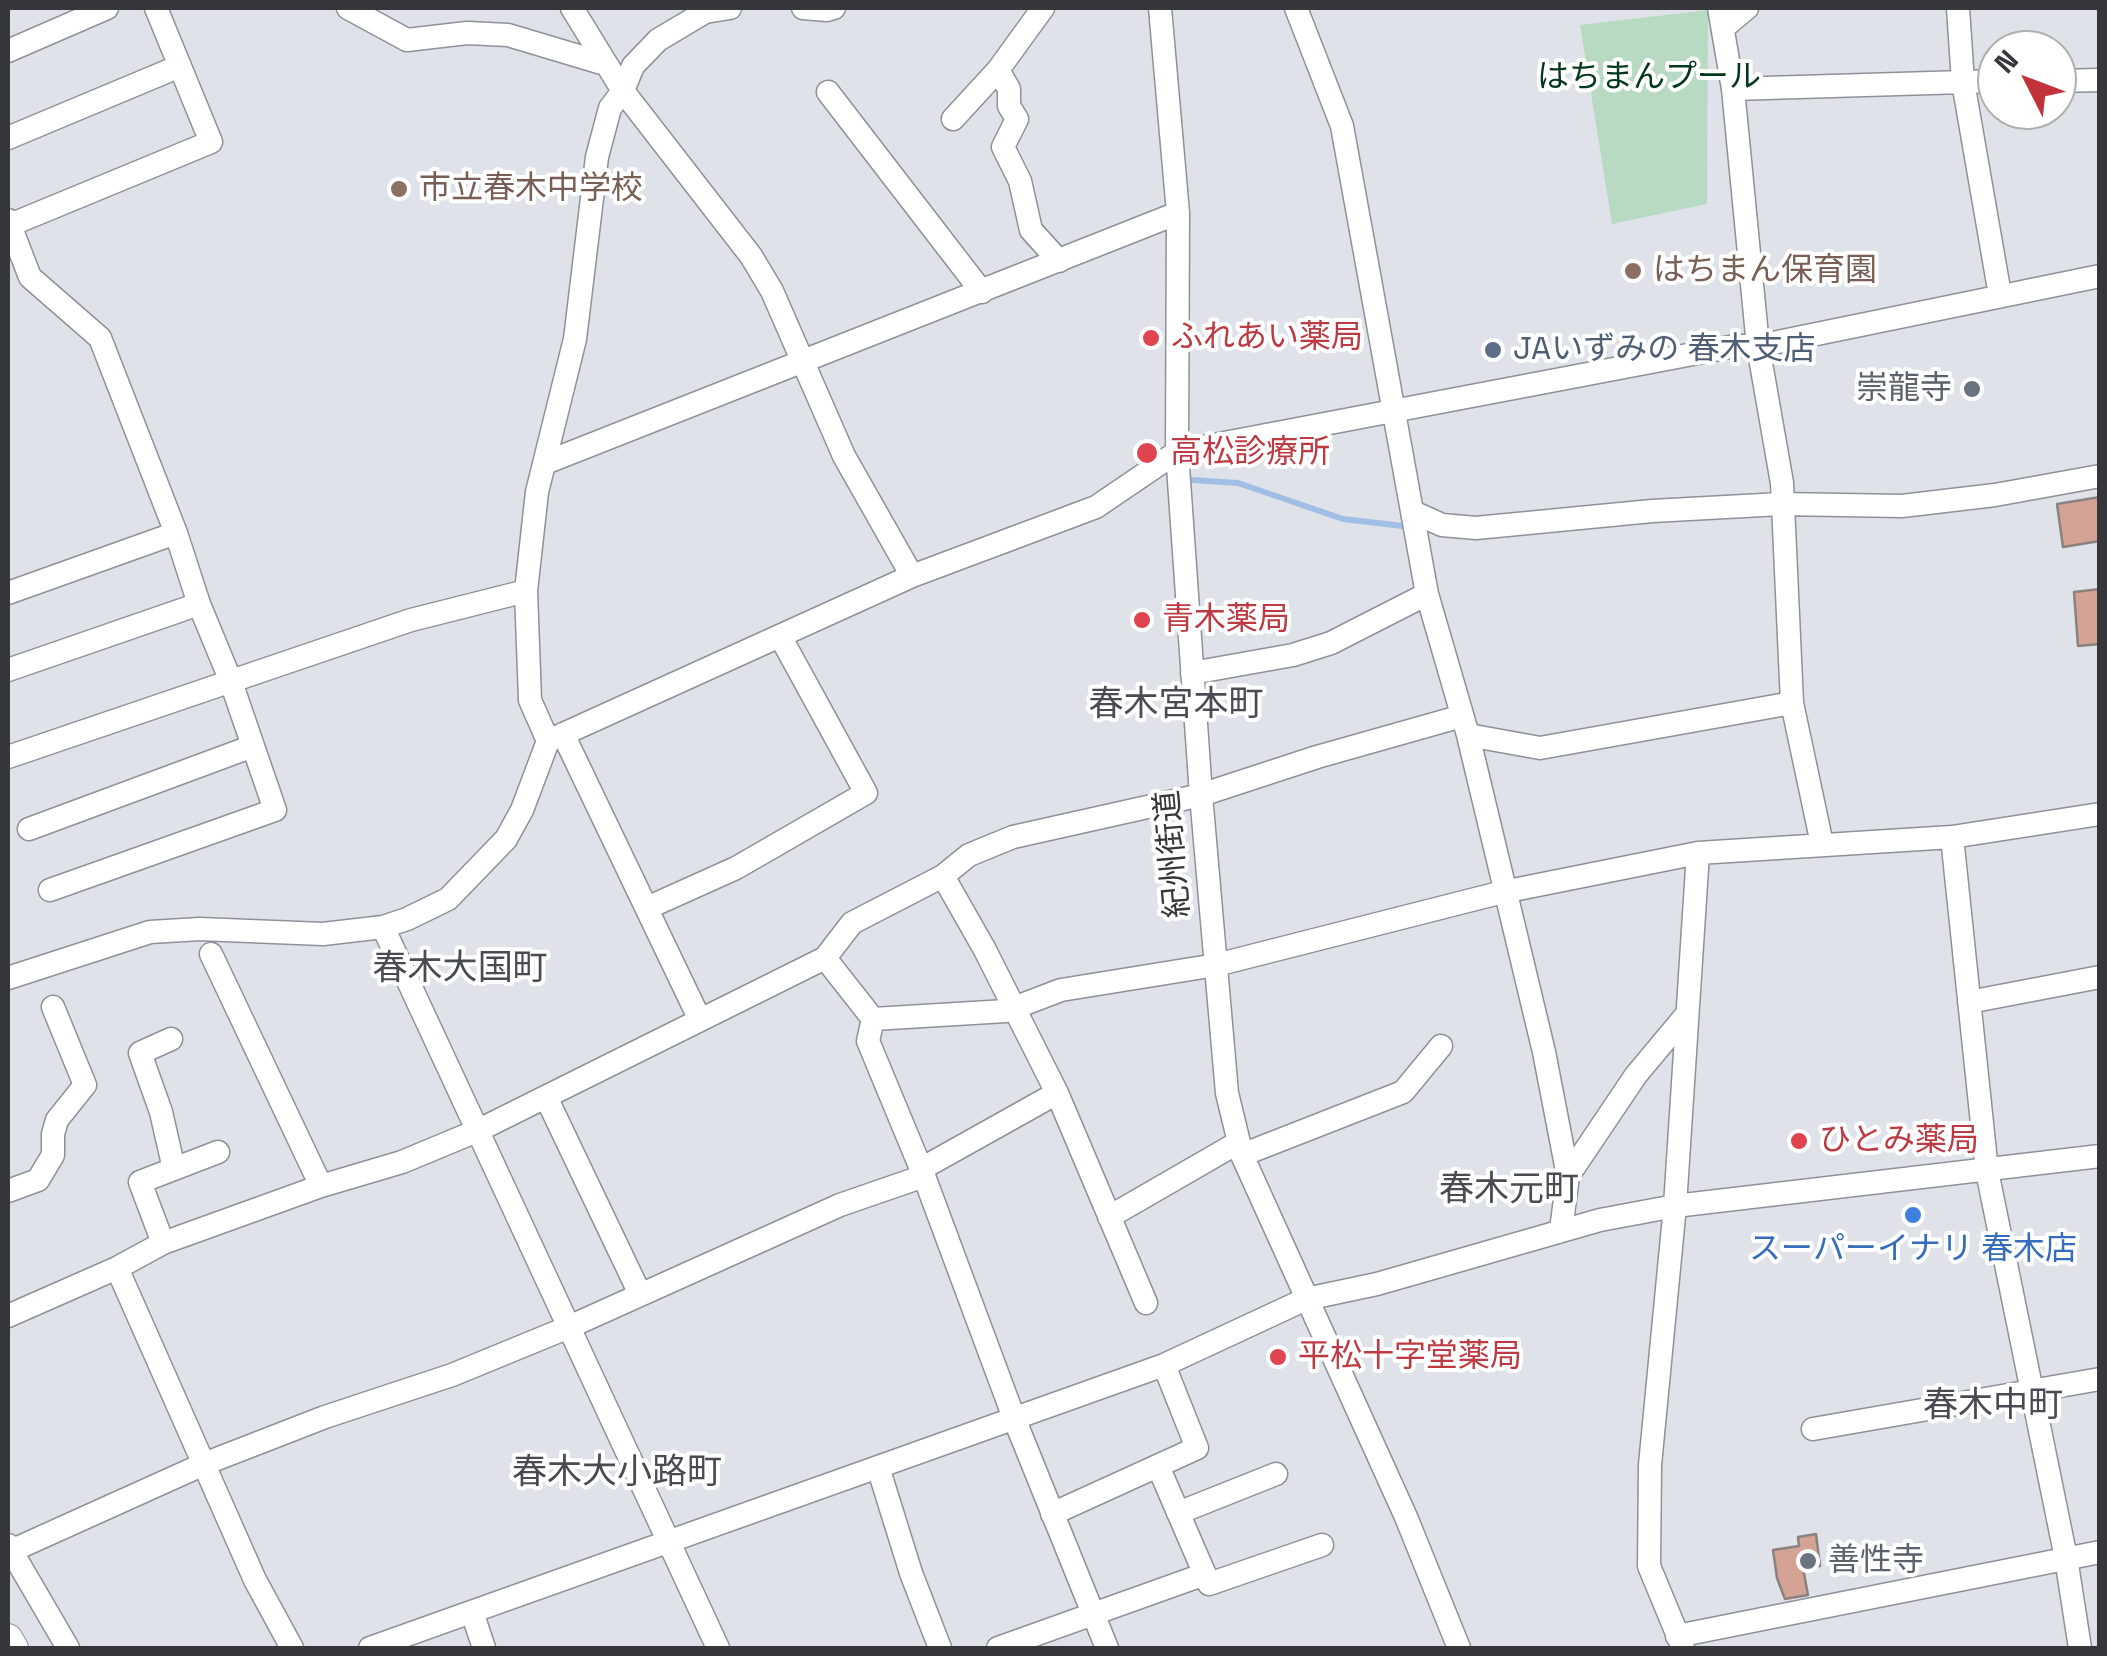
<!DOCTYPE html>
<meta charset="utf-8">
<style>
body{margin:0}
#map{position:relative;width:2107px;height:1656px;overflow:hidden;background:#dfe2e9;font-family:"Space Grotesk",sans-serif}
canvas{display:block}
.frame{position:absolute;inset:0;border:10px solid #36373a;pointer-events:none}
.north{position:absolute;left:1977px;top:30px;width:100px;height:100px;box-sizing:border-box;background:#fff;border:2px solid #afafb0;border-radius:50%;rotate:312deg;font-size:28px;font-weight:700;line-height:40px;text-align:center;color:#36373a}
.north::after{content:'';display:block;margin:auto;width:35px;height:45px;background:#c23239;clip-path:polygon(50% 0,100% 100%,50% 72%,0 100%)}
</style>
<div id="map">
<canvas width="2107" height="1656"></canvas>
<div class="frame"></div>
<div class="north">N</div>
</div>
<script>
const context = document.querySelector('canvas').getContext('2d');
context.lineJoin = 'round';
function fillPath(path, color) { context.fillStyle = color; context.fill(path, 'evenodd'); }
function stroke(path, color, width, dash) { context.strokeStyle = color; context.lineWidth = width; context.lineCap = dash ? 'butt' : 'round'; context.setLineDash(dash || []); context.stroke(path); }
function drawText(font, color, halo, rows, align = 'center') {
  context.font = font + ' "Space Grotesk","Noto Sans JP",sans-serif'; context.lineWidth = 8; context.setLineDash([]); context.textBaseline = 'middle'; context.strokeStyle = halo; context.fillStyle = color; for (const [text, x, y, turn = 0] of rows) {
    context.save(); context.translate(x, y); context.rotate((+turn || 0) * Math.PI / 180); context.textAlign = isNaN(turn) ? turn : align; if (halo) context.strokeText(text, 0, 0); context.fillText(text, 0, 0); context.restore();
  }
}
const green = new Path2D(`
 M1708,10L1707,204L1612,224L1580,25Z`);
const stream = new Path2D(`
 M1192,480L1238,483L1343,519L1403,526`);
const building = new Path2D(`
 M2100,497V541L2063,547L2057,504Z
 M2100,589V644L2078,646L2074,592Z
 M1816,1534L1820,1566L1803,1568L1808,1595L1785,1599L1777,1578L1773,1550L1799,1546L1798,1537Z`);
const minor = new Path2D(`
 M348,8L407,40L467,33L508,35L605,64
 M572,8L623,91L751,256L772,291L844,456L912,576
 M803,8L827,10L834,8
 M1160,8L1178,213L1177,452L1201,795L1227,1093L1242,1155L1406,1517L1459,1648
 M1296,8L1342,126L1427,594L1468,735L1544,1052L1568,1176L1561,1230
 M1719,8L1733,89L1758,346L1782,483L1792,703L1822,844
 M1958,8L1963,82L2000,295
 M1723,28L1747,8
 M8,51L107,8
 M998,70L1009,89V106L1017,119L1003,147L1020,181L1031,230L1059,261
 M2057,81L2100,80
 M1733,89L1997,81
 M828,92L982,292
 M953,119L998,70L1043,8
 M8,138L180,66
 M8,220L30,277L100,338L176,533L199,604L230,679L275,810L50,890
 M10,225L211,142L156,8
 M545,463L1178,213
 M1413,512L1442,525L1476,528L1652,511L1781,504L1902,506L1995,495L2100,476
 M8,593L176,533
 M8,670L199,604
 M1192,673L1293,655L1331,643L1427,594
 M563,734L700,1020
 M1468,735L1540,748L1792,703
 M548,741L912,576L1096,507L1177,452L1735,346H1758L2100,276
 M8,757L411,620L526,591
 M29,829L253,746
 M1952,837L1987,1171L2066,1558L2080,1648
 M943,876L985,950L1057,1093L1146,1303
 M647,908L736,868L866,793L780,636
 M383,927L718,1648
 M211,954L321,1186
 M825,958L873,1019
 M8,978L150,932L200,929L323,934L383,927L407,919L448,899L506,839L522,810L548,741L530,700L526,591L537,492L575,339L597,157L610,108L623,91L633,66L658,40L705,12L730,8
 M1969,1002L2100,977
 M873,1019L1006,1011L1061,990L1216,965L1503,892L1698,853L1952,837L2100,814
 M873,1019L868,1041L924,1176L1014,1418L1107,1648
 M171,1039L140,1053L161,1112L174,1169
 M546,1097L640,1294
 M1242,1155L1403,1092L1441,1046
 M921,1169L1057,1093
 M1568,1176L1636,1075L1687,1014
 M8,1191L38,1180L53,1155V1134L57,1120L85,1085L53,1007
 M1109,1217L1239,1142
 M163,1243L140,1182L218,1152
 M117,1268L255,1580L292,1648
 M8,1316L117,1268L163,1243L321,1186L402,1162L479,1130L825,958L852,923L943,876L969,855L1013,837L1201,795L1317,757L1462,716
 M1813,1429L2100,1379
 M1158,1466L1209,1584L1322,1545
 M878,1467L911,1573L940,1648
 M1178,1513L1276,1474
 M1052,1514L1197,1448L1164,1365
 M8,1545L68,1648
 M11,1551L204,1464L325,1417L452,1375L569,1327L840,1205L924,1176
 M472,1612L484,1648
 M1677,1636L2100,1552
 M370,1648L1164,1365L1306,1299L1377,1284L1600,1220L1675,1206L2100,1156
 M998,1648L1205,1574
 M1683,1648L1649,1566L1650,1465L1675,1206L1698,853`);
const major = new Path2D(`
 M8,1638L14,1648`);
const markers = [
 [399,189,10,"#8d6e63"],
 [1633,271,10,"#8d6e63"],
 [1151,338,10,"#e0444e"],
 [1493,350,10,"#5c6f8a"],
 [1972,389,10,"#6b7280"],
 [1147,453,12,"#e0444e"],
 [1142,620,10,"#e0444e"],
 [1799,1141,10,"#e0444e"],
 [1913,1215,10,"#3f7fe0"],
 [1278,1357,10,"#e0444e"],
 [1808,1561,10,"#6b7280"]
];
const parkNames = [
 ["はちまんプール",1649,78]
];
const educationNames = [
 ["市立春木中学校",419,189],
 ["はちまん保育園",1653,271]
];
const healthNames = [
 ["ふれあい薬局",1171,338],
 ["高松診療所",1170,453],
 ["青木薬局",1162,620],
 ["ひとみ薬局",1819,1141],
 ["平松十字堂薬局",1298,1357]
];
const serviceNames = [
 ["JAいずみの 春木支店",1513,350]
];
const worshipNames = [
 ["崇龍寺",1952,389],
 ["善性寺",1828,1561,"left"]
];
const streetNames = [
 ["紀州街道",1174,854,-95]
];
const shopNames = [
 ["スーパーイナリ 春木店",1913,1250]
];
const neighbourhoodNames = [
 ["春木宮本町",1176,706],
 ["春木大国町",460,970],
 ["春木元町",1509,1191],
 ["春木中町",1993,1407],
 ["春木大小路町",617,1474]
];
fillPath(green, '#b9dac2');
stroke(stream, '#a1bfe4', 6);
fillPath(building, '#d4a395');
stroke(building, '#8b8280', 2.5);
stroke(minor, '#8e9198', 25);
stroke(major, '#8e9198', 30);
stroke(minor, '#fff', 22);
stroke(major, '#fff', 28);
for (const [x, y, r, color] of markers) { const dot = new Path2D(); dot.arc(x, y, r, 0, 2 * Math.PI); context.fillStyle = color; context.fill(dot); stroke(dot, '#fff', 4); }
drawText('32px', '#01371b', '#fff', parkNames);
drawText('32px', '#785e54', '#fff', educationNames, 'left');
drawText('32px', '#be3a42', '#fff', healthNames, 'left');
drawText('32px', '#4e5e75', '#fff', serviceNames, 'left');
drawText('32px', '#5b616d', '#fff', worshipNames, 'right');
drawText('32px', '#36373a', '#fff', streetNames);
drawText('32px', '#366cbe', '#fff', shopNames);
drawText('35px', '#484b51', '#fff', neighbourhoodNames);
</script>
